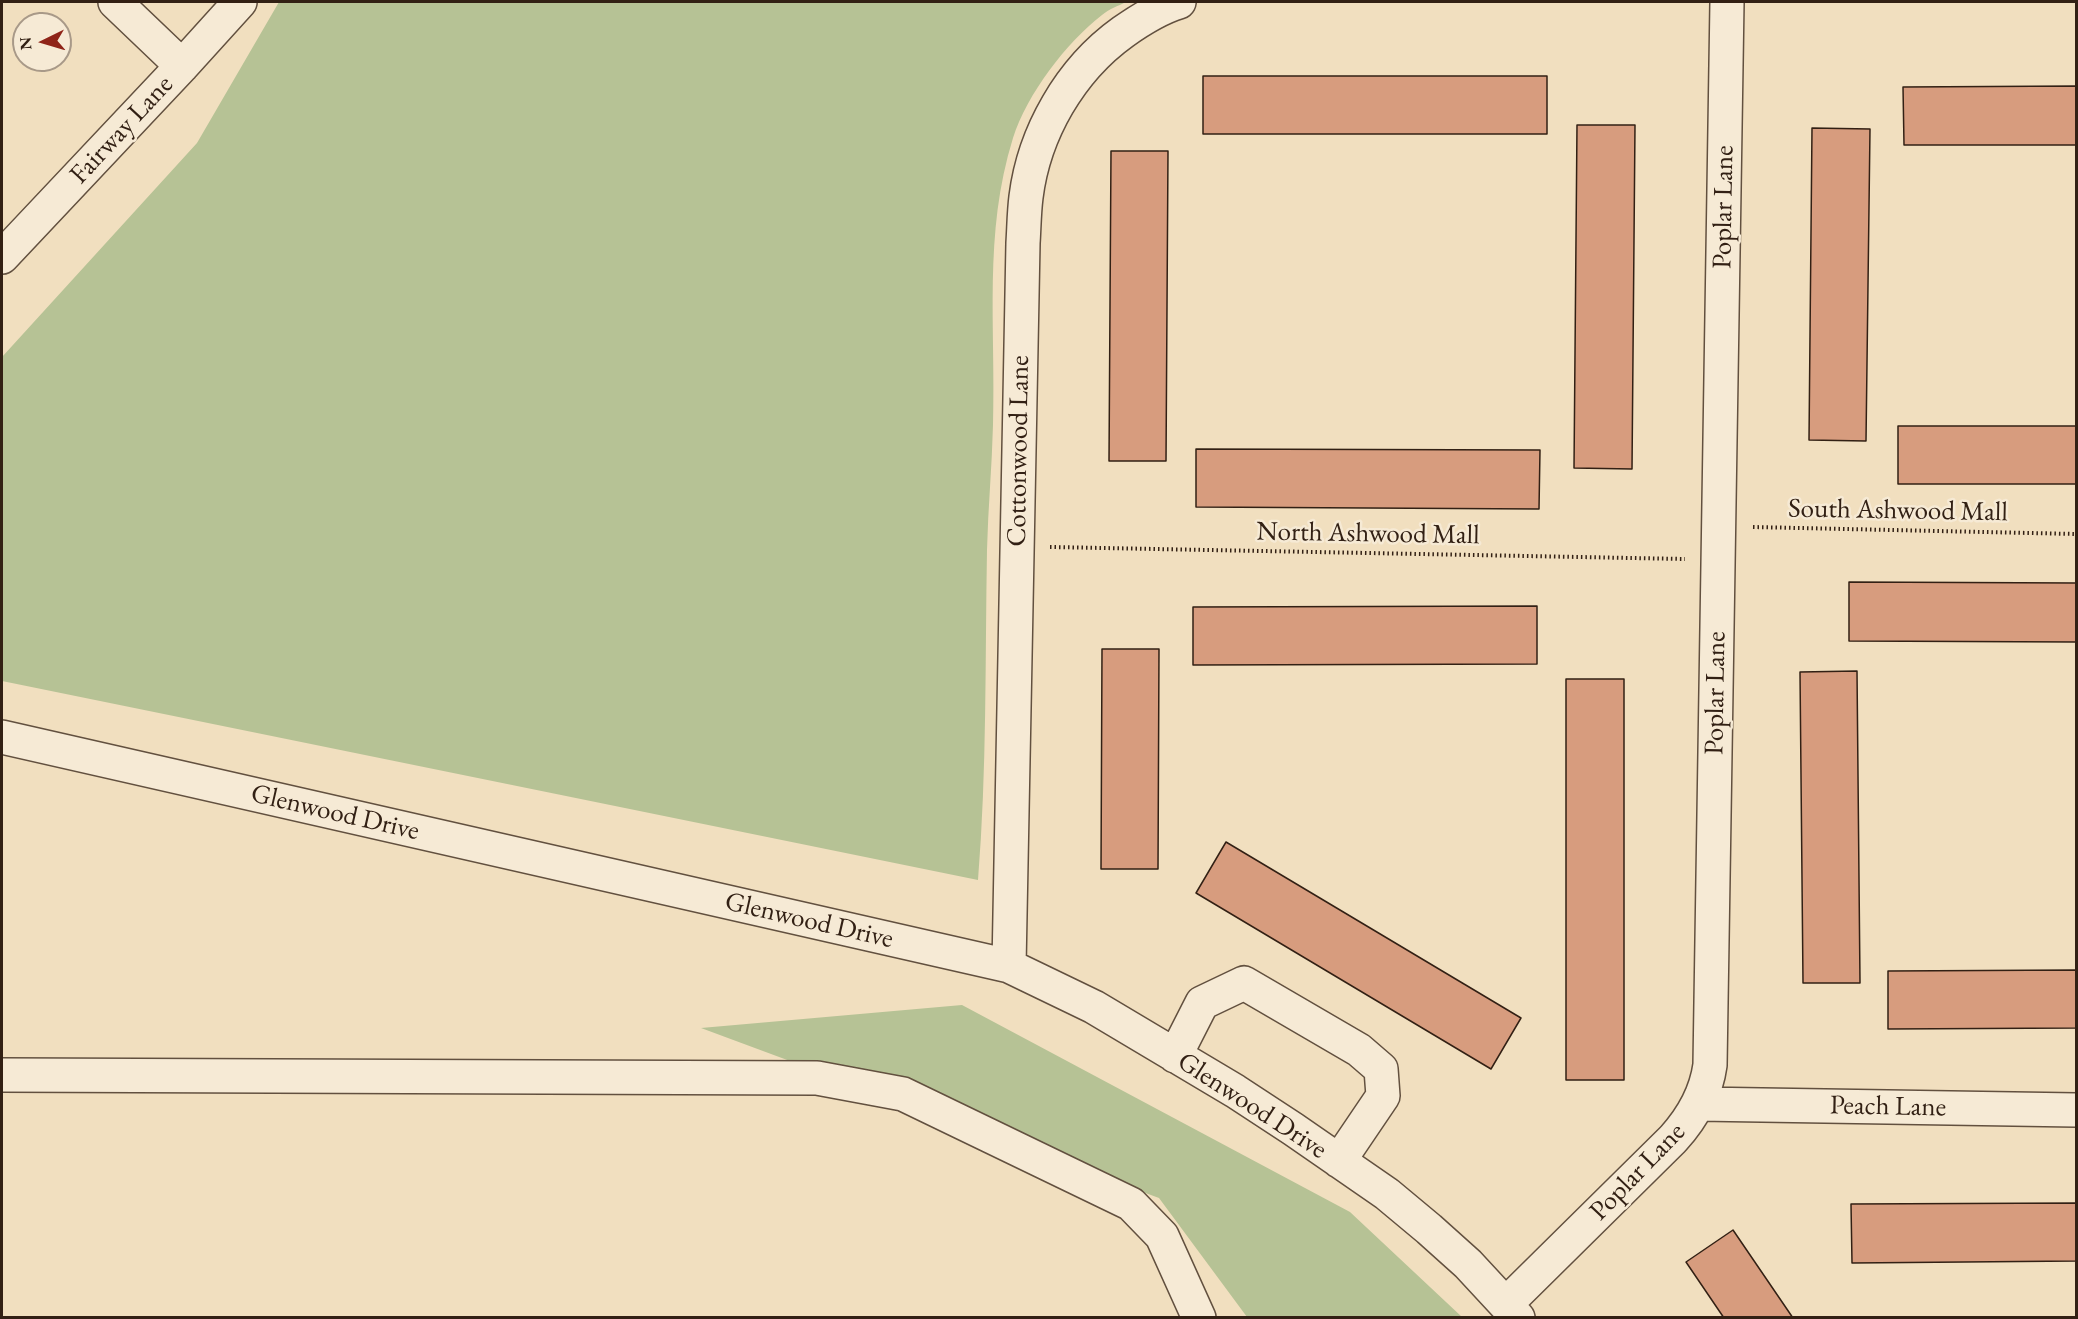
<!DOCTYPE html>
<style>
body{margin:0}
#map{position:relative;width:2078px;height:1319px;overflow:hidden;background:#f1dfbf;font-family:"EB Garamond",serif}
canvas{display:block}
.frame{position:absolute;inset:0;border:3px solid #322014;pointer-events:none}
.north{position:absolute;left:12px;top:12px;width:60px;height:60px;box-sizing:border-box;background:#f6ead5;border:2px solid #a89988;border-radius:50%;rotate:265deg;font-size:16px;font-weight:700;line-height:24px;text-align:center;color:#322014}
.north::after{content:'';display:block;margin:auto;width:21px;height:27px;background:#8f2418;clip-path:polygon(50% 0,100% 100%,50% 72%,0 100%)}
</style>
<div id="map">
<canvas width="2078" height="1319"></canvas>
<div class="frame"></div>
<div class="north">N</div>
</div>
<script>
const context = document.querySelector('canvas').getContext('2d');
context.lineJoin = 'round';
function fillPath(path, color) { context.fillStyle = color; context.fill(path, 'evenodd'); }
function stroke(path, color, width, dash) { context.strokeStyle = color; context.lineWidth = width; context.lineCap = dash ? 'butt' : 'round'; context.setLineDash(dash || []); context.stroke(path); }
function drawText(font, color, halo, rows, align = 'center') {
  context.font = font + ' "EB Garamond",serif'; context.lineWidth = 5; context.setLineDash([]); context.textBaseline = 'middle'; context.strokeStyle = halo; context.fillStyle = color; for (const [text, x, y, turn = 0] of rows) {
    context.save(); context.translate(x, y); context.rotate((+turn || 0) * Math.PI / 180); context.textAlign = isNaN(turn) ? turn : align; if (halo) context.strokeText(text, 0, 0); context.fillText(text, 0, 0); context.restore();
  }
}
const green = new Path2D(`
 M279,2H1126C1118,6 1109,9 1102,15C1066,43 1027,94 1013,138C983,234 996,327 993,425C992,466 988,508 987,550C985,660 987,770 978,880L2,681V357L197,143Z
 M962,1005L1350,1212L1462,1317H1247L1159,1198L701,1028Z`);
const building = new Path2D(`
 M1203,76H1547V134H1203Z
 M2076,86V145H1904L1903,87Z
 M1577,125H1635L1632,469L1574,468Z
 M1812,128L1870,129L1866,441L1809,440Z
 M1111,151H1168L1166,461H1109Z
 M1898,426H2076V484H1898Z
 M1196,449L1540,450L1539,509L1196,507Z
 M1849,582L2076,583V642L1849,641Z
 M1537,606V664L1193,665V607Z
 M1102,649H1159L1158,869H1101Z
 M1857,671L1860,983H1803L1800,672Z
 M1566,679H1624V1080H1566Z
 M1226,842L1521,1018L1491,1069L1196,893Z
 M2076,970V1028L1888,1029V971Z
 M2076,1203V1261L1852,1263L1851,1204Z
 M1733,1230L1793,1318H1724L1686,1262Z`);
const path = new Path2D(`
 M1753,527L2076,534
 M1050,547L1685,559`);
const minor = new Path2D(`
 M115,2L182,66
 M2,257L182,66L240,2
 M2,737L1009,966L1094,1007L1235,1091L1293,1129L1387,1194L1429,1229L1468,1264L1518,1318
 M1009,966L1023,243C1024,228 1024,213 1026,197C1034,133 1070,70 1123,32C1140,20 1159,8 1179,2
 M1175,1056L1202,1003L1244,983L1359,1050L1381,1069L1383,1096L1339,1161
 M2,1075L817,1078L903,1094L1131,1204L1162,1236L1199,1318
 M1699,1104L2076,1110
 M1506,1304L1673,1139C1693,1117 1706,1094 1710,1065L1727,2`);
const streetNames = [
 ["Fairway Lane",122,130,-47],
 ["Poplar Lane",1724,207,-89],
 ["Cottonwood Lane",1019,451,-89],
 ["South Ashwood Mall",1898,511,1],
 ["North Ashwood Mall",1368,534,1],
 ["Poplar Lane",1716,693,-89],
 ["Glenwood Drive",335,813,13],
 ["Glenwood Drive",809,921,13],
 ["Glenwood Drive",1252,1106,33],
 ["Peach Lane",1888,1107,1],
 ["Poplar Lane",1638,1172,-46]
];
fillPath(green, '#b6c295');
fillPath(building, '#d79c7e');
stroke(building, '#322014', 1.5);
stroke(minor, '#62503f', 36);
stroke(path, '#322014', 4, [1.5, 3]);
stroke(minor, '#f6ead5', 33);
drawText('27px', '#322014', '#f6ead5', streetNames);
</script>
